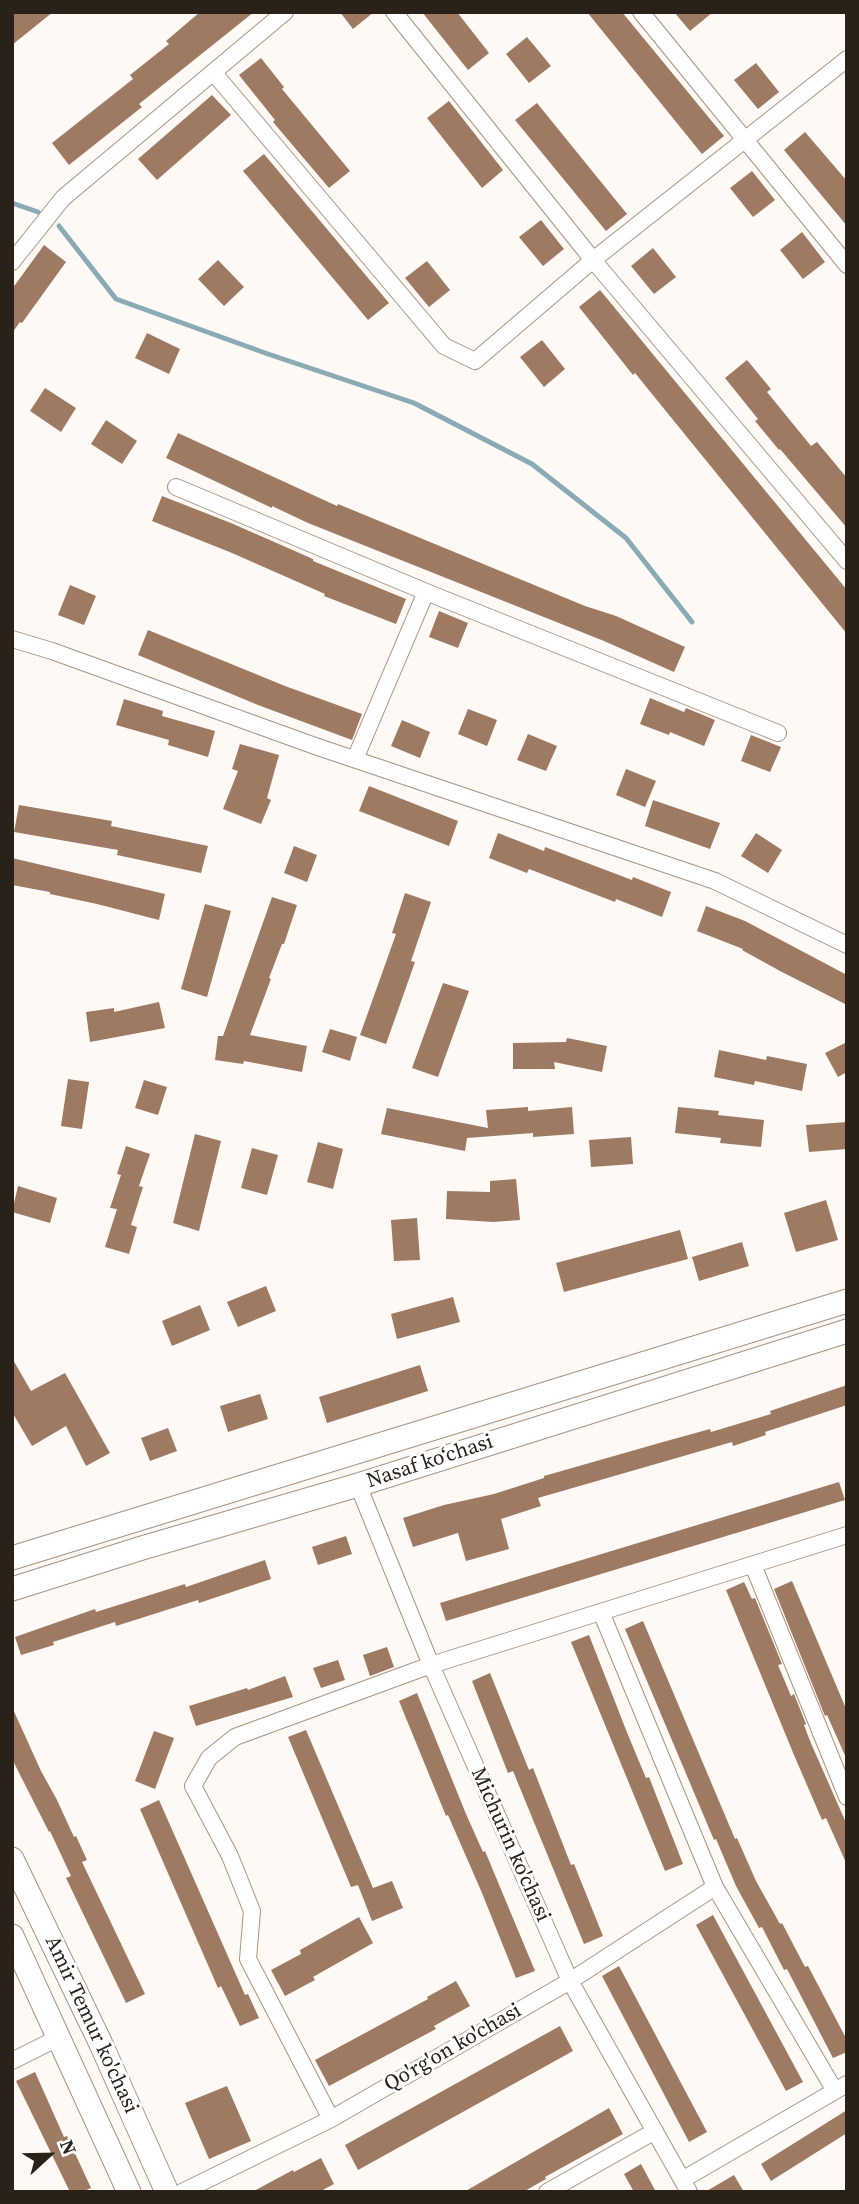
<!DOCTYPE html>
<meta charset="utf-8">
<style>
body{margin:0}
#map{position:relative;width:859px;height:2204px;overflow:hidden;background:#fef9f5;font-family:"Source Serif 4",serif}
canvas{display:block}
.frame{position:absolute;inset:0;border:14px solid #2a2119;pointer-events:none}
.north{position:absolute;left:14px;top:2120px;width:70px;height:70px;-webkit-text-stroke:5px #fff;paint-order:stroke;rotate:68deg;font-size:19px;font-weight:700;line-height:28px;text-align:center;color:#2a2119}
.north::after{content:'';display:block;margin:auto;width:24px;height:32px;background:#2a2119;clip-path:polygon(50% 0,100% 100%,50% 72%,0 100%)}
</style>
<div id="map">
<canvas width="859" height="2204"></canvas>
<div class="frame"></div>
<div class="north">N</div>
</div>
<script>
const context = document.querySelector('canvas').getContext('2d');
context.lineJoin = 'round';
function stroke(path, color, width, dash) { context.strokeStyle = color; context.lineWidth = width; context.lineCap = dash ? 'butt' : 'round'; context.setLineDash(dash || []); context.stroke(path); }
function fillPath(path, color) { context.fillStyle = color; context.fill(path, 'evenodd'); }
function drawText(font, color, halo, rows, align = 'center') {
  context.font = font + ' "Source Serif 4",serif'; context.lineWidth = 6; context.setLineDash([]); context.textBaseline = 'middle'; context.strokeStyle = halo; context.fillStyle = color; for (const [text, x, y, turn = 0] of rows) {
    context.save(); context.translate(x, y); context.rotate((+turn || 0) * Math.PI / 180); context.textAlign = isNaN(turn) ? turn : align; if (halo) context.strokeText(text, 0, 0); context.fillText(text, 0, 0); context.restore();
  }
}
const stream = new Path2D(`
 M12,203L38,212
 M59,226L116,299L268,354L414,403L532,464L626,538L692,622`);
const building = new Path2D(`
 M12,12H53L12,45Z
 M200,12H254L139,104L142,107L69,165L52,143L133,79L130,75L169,44L166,41Z
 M340,12H374L353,29Z
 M422,12H457L489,53L468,70Z
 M587,12H622L724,136L702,154Z
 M674,12H713L690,31Z
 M527,37L551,66L529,83L506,54Z
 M261,58L284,87L282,89L350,171L329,188L273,122L275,120L239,75Z
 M756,63L779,92L758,109L734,80Z
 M212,95L231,115L157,180L138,159Z
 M449,101L503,170L482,188L427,118Z
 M537,103L627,214L606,231L515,120Z
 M805,132L847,181V226L784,150Z
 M264,154L389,303L368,320L243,171Z
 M752,171L775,200L753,217L730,188Z
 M541,220L564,249L543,266L519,237Z
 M802,232L825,262L803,279L780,250Z
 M44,245L66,262L22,323L20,322L12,333V289Z
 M653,248L676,277L654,294L631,266Z
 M218,260L244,287L224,306L198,279Z
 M427,261L450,290L429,307L405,278Z
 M600,290L847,590V634L635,373L633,375L579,307Z
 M147,333L180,349L169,374L135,358Z
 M542,340L565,369L544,387L520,357Z
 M747,360L771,389L767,392L811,446L817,442L847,478V528L780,449L779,450L755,421L758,419L725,378Z
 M45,388L76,408L61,432L30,411Z
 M106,420L137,441L122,464L91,444Z
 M178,433L337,506L338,504L585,606L616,616L685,647L674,672L604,641L308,523L272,506V508L166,458Z
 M162,496L231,523L313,559V561L406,599L396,624L324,596L325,594L232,553L152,521Z
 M70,585L96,596L84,625L58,615Z
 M439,611L468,623L458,648L429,637Z
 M148,630L285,686L362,714L352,740L258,705L138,655Z
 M650,698L684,712L686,708L715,720L704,746L670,732L669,735L640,724Z
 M124,699L163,711L162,716L215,731L208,757L168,745L169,740L116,725Z
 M468,709L497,720L487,746L458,734Z
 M402,720L430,732L420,758L391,746Z
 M528,734L557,746L546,771L517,760Z
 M751,735L781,747L770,772L741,761Z
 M240,744L279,755L267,798L271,800L261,824L223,809L238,771L232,769Z
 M626,769L656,781L645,807L616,795Z
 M369,786L458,821L449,846L359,811Z
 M653,800L720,823L710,849L645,826Z
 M19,805L112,821L111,826L208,846L201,873L117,855L118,850L14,832Z
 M498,833L544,851L545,847L632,880L633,877L671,892L662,917L616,899L615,902L529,869L527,873L489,858Z
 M756,833L782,850L768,873L741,856Z
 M294,846L317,855L307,882L284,873Z
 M12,858L165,894L159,920L97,904L50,894V892L12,885Z
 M405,893L431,902L411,961L415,962L386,1044L360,1035L396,934L392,933Z
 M272,897L297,905L284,944H282L269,978L271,979L250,1035L307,1046L302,1072L244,1061L243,1064L215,1060L218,1036H223Z
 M205,904L231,911L207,997L181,989Z
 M706,906L745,921L847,975V1005L780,971L742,950L743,949L697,931Z
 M443,983L469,991L438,1077L412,1068Z
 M159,1002L165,1028L90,1042L86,1012L114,1008V1012Z
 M330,1029L357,1037L350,1061L322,1052Z
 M567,1038L607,1046L602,1072L554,1062L555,1069H513V1043L566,1042Z
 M847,1042V1072L838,1077L825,1053Z
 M719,1050L766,1060L767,1056L807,1064L802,1091L755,1081L754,1085L714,1077Z
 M68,1079L89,1082L82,1129L61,1126Z
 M144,1080L167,1087L158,1115L135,1108Z
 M528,1107V1111L572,1107L574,1134L533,1137V1133L467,1138L465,1151L381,1134L387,1108L488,1128L486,1110Z
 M678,1107L719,1111L718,1115L764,1120L761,1147L720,1143L721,1138L675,1133Z
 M847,1122V1149L809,1152L806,1125Z
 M195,1134L221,1141L199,1231L173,1223Z
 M631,1137L633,1164L591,1167L589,1140Z
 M318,1142L343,1149L333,1189L307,1182Z
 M126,1146L150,1154L139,1186L143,1187L131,1225L137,1227L129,1254L105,1247L117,1209L110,1208L121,1175L117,1174Z
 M252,1148L278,1155L267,1195L241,1188Z
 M516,1179L520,1220L493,1222L446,1219L447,1191L490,1192V1181Z
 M18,1186L57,1198L50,1223L12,1212Z
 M826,1200L838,1240L796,1252L784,1213Z
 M417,1218L420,1260L394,1261L391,1220Z
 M680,1230L688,1259L564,1292L556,1263Z
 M742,1242L749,1266L699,1281L692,1257Z
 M266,1286L276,1311L238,1327L227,1302Z
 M453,1297L460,1322L397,1339L391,1314Z
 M200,1305L210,1330L172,1346L162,1321Z
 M12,1358L31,1391L65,1373L110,1453L86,1466L66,1426L32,1446L12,1412Z
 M420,1365L428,1391L327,1423L319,1397Z
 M847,1385V1405L765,1432L766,1435L733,1446L732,1442L538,1498L541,1506L501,1519L509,1549L466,1561L458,1533L413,1547L403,1518L444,1505L494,1494L544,1478V1476L663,1442L710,1429L711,1432L771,1414L770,1411Z
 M260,1394L268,1419L228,1432L220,1406Z
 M168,1428L177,1451L150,1461L141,1438Z
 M839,1482L845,1500L446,1621L440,1603Z
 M346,1536L352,1554L318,1565L312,1547Z
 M265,1560L271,1579L199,1603L198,1600L116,1626L115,1622L53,1642L54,1645L21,1655L15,1637L95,1609L96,1612L185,1584L186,1587Z
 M792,1581L847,1711V1760L827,1715L825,1716L774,1589Z
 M744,1582L752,1599L755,1598L782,1664L778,1665L791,1696L794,1694L806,1724L804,1725L810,1741L847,1825V1865L826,1818L822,1820L794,1755L726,1590Z
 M643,1621L735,1839L737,1838L756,1881L780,1924L782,1923L805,1967L808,1966L847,2040V2052L833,2058L787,1969L784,1970L762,1927L759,1928L736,1886L716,1839L714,1840L625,1629Z
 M589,1635L628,1735L646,1778L649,1777L683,1864L665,1871L571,1642Z
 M387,1647L394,1667L370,1676L363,1655Z
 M338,1660L345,1680L321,1688L313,1668Z
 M490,1673L529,1770L533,1768L571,1865L574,1864L603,1936L584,1944L513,1771L508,1773L472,1681Z
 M285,1676L293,1697L196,1726L189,1706L247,1688L248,1690Z
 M417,1693L466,1814L483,1852L485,1851L535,1971L516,1978L482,1893L448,1815L446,1816L399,1701Z
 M12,1707L41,1771L57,1800L74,1837L76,1836L87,1860L82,1862L145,1994L126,2003L66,1878L71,1876L50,1831L49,1832L12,1759Z
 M306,1730L373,1888L392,1881L403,1908L372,1921L358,1885L351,1887L288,1737Z
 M154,1731L174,1738L155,1789L135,1781Z
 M159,1800L245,1995L248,1994L259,2018L240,2026L221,1986L218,1988L140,1809Z
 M713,1915L803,2082L786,2091L696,1925Z
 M359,1917L373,1943L313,1977L315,1980L285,1996L271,1970L301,1954L300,1950Z
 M619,1966L707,2132L689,2142L602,1976Z
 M456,1981L470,2006L434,2026L436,2029L329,2086L315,2060L428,1999L427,1997Z
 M560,2026L573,2051L358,2170L345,2145Z
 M35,2072L64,2137L67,2136L91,2188L82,2192H70L16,2081Z
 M227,2086L251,2141L209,2159L185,2103Z
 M609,2108L623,2134L545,2177L546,2179L523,2192H464Z
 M847,2110V2133L771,2181L761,2164Z
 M321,2158L334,2184L319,2192H252L293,2170L294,2172Z
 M641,2164L656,2192H634L624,2174Z
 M734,2175L744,2192H705Z`);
const minor = new Path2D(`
 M394,12L593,260L847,561
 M641,12L847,265
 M213,72L444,346L475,361L593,260L847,59
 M12,262L63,198L285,12
 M176,487L426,592L778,733
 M12,639L52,651L315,746L715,881L847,945
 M355,759L426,592
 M358,1485L431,1665L570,1981L689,2192
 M753,1565L847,1797
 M601,1612L715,1887L835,2091
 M12,2061L60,2037
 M331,2119L248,1959L252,1911L230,1856L193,1786L209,1758L235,1737L431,1665L847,1535
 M682,2180L847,2084
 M182,2192L331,2119L570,1981L715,1887
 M547,2192L655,2131`);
const secondary = new Path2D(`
 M12,1558L847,1301
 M12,1589L142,1548L358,1485L847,1331
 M12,1859L101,2044L167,2192
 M12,1936L129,2192`);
const streetNames = [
 ["Nasaf ko‘chasi",430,1462,-18],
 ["Michurin ko'chasi",510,1845,66],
 ["Amir Temur ko'chasi",91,2025,65],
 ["Qo'rg'on ko'chasi",453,2048,-30]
];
stroke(stream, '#8aaab5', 5);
fillPath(building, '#9f7a63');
stroke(minor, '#aa937e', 18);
stroke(secondary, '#aa937e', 25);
stroke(minor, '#fff', 16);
stroke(secondary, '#fff', 23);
drawText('21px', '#2a2119', '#fff', streetNames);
</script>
